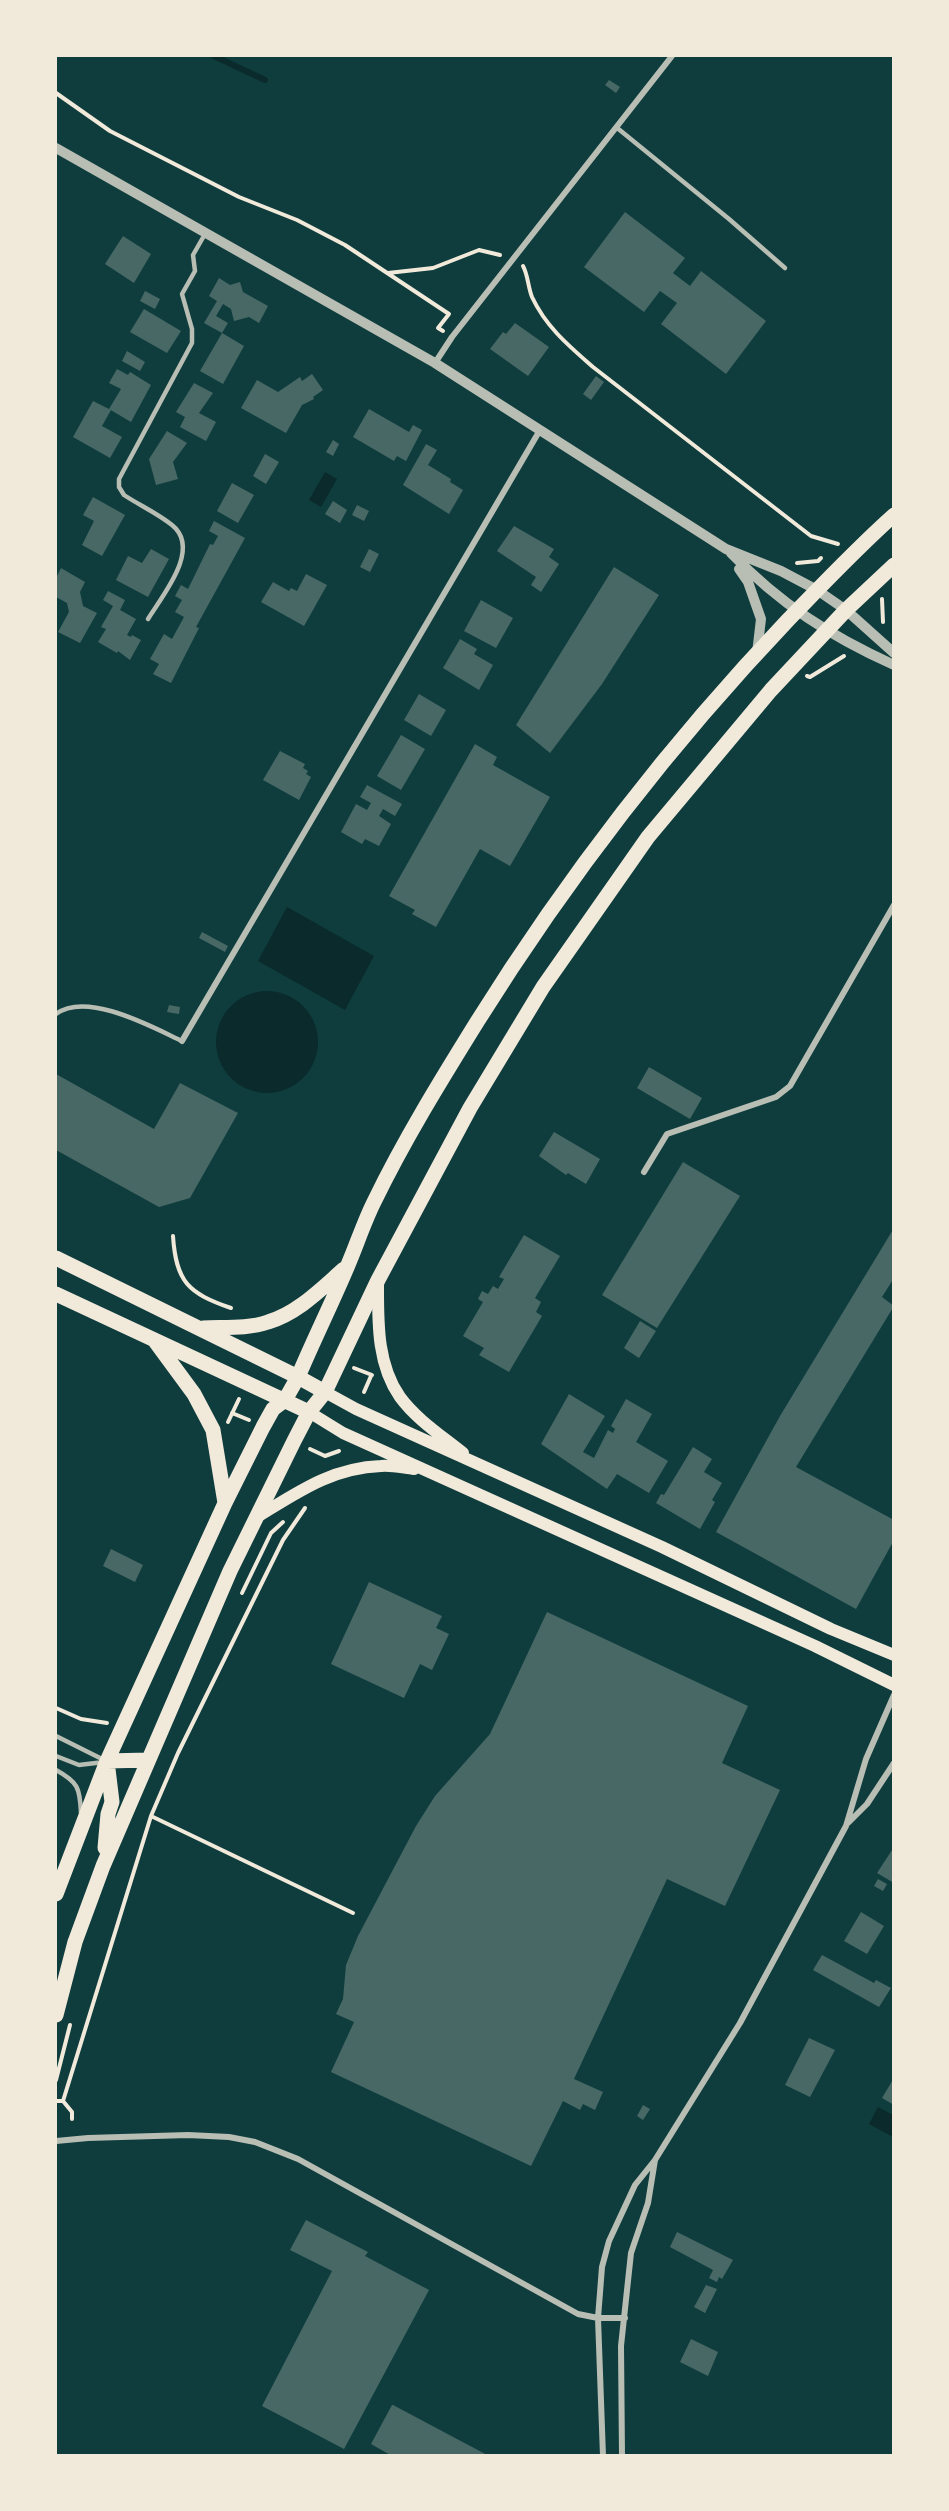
<!DOCTYPE html>
<style>
body{margin:0}
#map{position:relative;width:949px;height:2511px;overflow:hidden;background:#0f3d3e;font-family:"IBM Plex Serif",serif}
canvas{display:block}
.frame{position:absolute;inset:0;border:57px solid #f1e9da;pointer-events:none}
</style>
<div id="map">
<canvas width="949" height="2511"></canvas>
<div class="frame"></div>
</div>
<script>
const context = document.querySelector('canvas').getContext('2d');
context.lineJoin = 'round';
function fillPath(path, color) { context.fillStyle = color; context.fill(path, 'evenodd'); }
function stroke(path, color, width, dash) { context.strokeStyle = color; context.lineWidth = width; context.lineCap = dash ? 'butt' : 'round'; context.setLineDash(dash || []); context.stroke(path); }
const water = new Path2D(`
 M325,472L337,479L321,507L309,500Z
 M287,907L374,956L345,1010L258,961Z
 M216 1042a51 51 0 1 1 102 0a51 51 0 1 1-102 0Z
 M878,2107L893,2115V2137L869,2124Z`);
const stream = new Path2D(`
 M214,56L265,80`);
const building = new Path2D(`
 M609,80L620,87L616,93L605,85Z
 M625,212L685,258L673,273L690,286L701,271L766,321L726,374L661,324L677,303L660,291L644,312L584,267Z
 M123,236L151,254L134,283L105,264Z
 M219,278L230,285L240,282L243,292L268,306L259,323L249,317L234,321L231,309L223,304L216,316L228,323L222,333L244,346L223,384L200,371L222,333L204,323L217,301L209,296Z
 M145,291L160,299L155,309L140,301Z
 M144,309L181,331L167,353L130,332Z
 M515,323L549,347L528,376L490,349L503,332L506,334Z
 M127,351L145,362L140,371L122,361Z
 M117,369L128,375L130,372L151,385L131,422L109,409L121,389L109,383Z
 M312,374L323,390L313,397L314,399L302,405L286,433L241,408L257,380L278,392L300,377L302,381Z
 M596,376L604,382L591,400L583,394Z
 M194,383L213,393L199,413L216,422L206,441L180,427L185,417L176,412Z
 M93,401L111,410L102,426L122,437L110,458L73,437Z
 M369,409L409,432L413,425L422,430L406,461L397,456L394,461L353,437Z
 M167,431L187,443L173,462L178,479L156,485L149,459Z
 M333,440L339,444L333,456L326,452Z
 M426,444L437,450L428,465L451,479L450,482L463,490L449,514L403,485Z
 M265,454L279,462L266,484L253,476Z
 M232,483L254,495L238,523L217,511Z
 M93,497L125,515L102,556L82,545L94,521L83,515Z
 M333,501L347,510L340,523L325,514Z
 M357,505L369,511L364,521L352,515Z
 M214,521L245,538L196,627L199,628L171,683L153,674L159,664L150,659L164,634L172,639L184,617L175,612L182,600L175,596L181,585L188,589L210,544L213,545L218,536L209,531Z
 M514,526L554,549L549,557L559,564L541,592L531,585L536,577L497,551Z
 M151,549L169,559L148,597L116,580L128,556L142,563Z
 M369,549L379,554L370,572L360,567Z
 M614,567L659,595L602,684L550,753L516,725Z
 M61,568L85,582L80,592L83,606L97,613L80,643L58,632L69,612L67,603L56,597V578Z
 M306,574L327,585L304,626L261,602L273,582L289,591L291,588L297,591Z
 M108,591L125,600L120,610L136,619L127,635L131,637L132,635L141,640L130,660L118,651L117,653L98,642L106,629L101,627L113,606L103,600Z
 M481,600L513,618L496,648L464,631Z
 M460,639L477,649L474,654L493,665L479,690L443,668Z
 M419,694L446,710L431,736L404,720Z
 M401,735L425,749L401,790L377,776Z
 M475,744L497,757L493,765L550,797L510,866L480,849L436,927L412,914L415,910L389,896Z
 M280,751L305,764L303,768L308,771L306,774L311,777L299,800L263,780Z
 M367,785L402,804L395,816L383,809L379,816L391,824L379,846L365,839L362,844L341,832L356,804L367,810L371,803L360,797Z
 M202,932L228,946L225,952L199,938Z
 M169,1005L180,1007L179,1014L167,1012Z
 M649,1067L702,1098L690,1119L637,1088Z
 M56,1074L154,1129L180,1083L238,1113L190,1198L159,1207L56,1150Z
 M554,1132L600,1159L586,1184L568,1173L566,1175L539,1156Z
 M683,1162L740,1196L657,1328L602,1295Z
 M894,1228V1278L882,1297L894,1306L796,1467L894,1520V1540L856,1609L716,1532L780,1416Z
 M524,1235L560,1256L535,1298L541,1302L536,1312L542,1316L509,1372L479,1355L484,1348L463,1336L483,1302L478,1299L482,1291L488,1294L493,1286L498,1289L504,1279L499,1277Z
 M640,1321L656,1331L639,1358L624,1348Z
 M569,1394L605,1416L583,1452L594,1458L608,1430L613,1433L615,1429L611,1426L626,1399L652,1414L636,1442L668,1461L649,1493L617,1474L607,1489L541,1444Z
 M693,1447L712,1459L704,1472L722,1483L712,1500L715,1502L700,1529L656,1503L661,1494L664,1495Z
 M111,1549L143,1565L135,1582L103,1566Z
 M369,1582L442,1616L436,1628L449,1634L432,1670L420,1664L404,1698L331,1664Z
 M547,1612L748,1706L722,1763L780,1790L725,1906L667,1879L574,2079L603,2092L595,2110L583,2104L580,2110L563,2101L531,2166L331,2072L354,2022L336,2014L343,1999L346,1965L358,1936L416,1826L435,1796L490,1734Z
 M894,1847V1883L877,1873Z
 M878,1879L887,1884L883,1891L874,1886Z
 M861,1912L884,1926L867,1954L844,1941Z
 M822,1955L874,1983L876,1980L891,1988L879,2007L813,1970Z
 M809,2038L835,2050L810,2097L785,2085Z
 M894,2078V2105L882,2098Z
 M643,2105L650,2109L643,2120L637,2116Z
 M306,2220L368,2252L365,2256L429,2290L344,2449L262,2406L332,2271L290,2250Z
 M677,2232L733,2260L722,2279L719,2277L717,2282L709,2278L713,2270L670,2247Z
 M706,2285L717,2289L705,2313L694,2307Z
 M691,2339L718,2352L708,2376L680,2362Z
 M392,2405H393L489,2456H392L371,2444Z`);
const path = new Path2D(`
 M56,93L110,131L239,197L297,220L345,245L449,314L438,328L443,331
 M523,266C528,275 528,287 532,297C546,327 569,346 593,367L811,536L838,544
 M388,273L433,268L479,250L500,255
 M797,563L818,561L821,558
 M882,599L883,622
 M807,676L810,677L844,656
 M173,1236C176,1282 188,1293 231,1308
 M354,1368L372,1375
 M364,1392L371,1376
 M232,1413L249,1420
 M228,1422L239,1399
 M310,1449L325,1456L339,1451
 M242,1593L271,1533L283,1522
 M56,1708L81,1719L107,1723
 M151,1816L353,1913
 M56,2080L70,2025
 M56,2101H63
 M72,2119V2112L63,2101L151,1816L178,1753L283,1540L305,1508`);
const service = new Path2D(`
 M616,127L729,219L785,268
 M148,619C162,596 202,549 172,525C157,513 139,505 124,495L119,487V479L192,343V329L182,294L195,271L193,255L205,234
 M56,1014C87,991 152,1027 182,1041
 M56,1736L104,1760
 M56,1756L79,1765L104,1762
 M56,1770C78,1782 80,1788 81,1813`);
const minor = new Path2D(`
 M435,363L452,337L672,56
 M182,1041L540,430
 M644,1172L667,1134L776,1097L790,1086L894,905
 M848,1823L867,1804L894,1763
 M56,2141L88,2138L188,2135L229,2137L255,2142L298,2159L578,2314L598,2318H625
 M655,2160L740,2023L846,1826L866,1759L894,1695
 M603,2456L598,2318L602,2267L609,2241L635,2185L655,2160L648,2203L631,2253L621,2346L622,2456`);
const tertiary = new Path2D(`
 M56,148L435,363L726,549L781,571L817,590L846,610L894,653
 M731,553C780,604 830,636 894,665
 M739,569L748,582L761,619L757,653`);
const secondary = new Path2D(`
 M378,1284C378,1323 377,1364 400,1397C416,1419 442,1436 463,1453
 M325,1392L356,1409L662,1547L831,1629L894,1655
 M309,1412L343,1433L815,1646L894,1685
 M257,1517C298,1492 331,1468 381,1466C392,1465 404,1468 414,1469`);
const primary = new Path2D(`
 M56,1258L298,1377L325,1392
 M56,1294L309,1412
 M203,1328C224,1327 248,1329 268,1322C298,1313 321,1289 344,1269
 M155,1341L194,1394L213,1430L225,1503
 M105,1848L108,1814L112,1802L107,1761L148,1760
 M56,1894L107,1761L225,1503L263,1427L273,1409L285,1400L298,1377C314,1339 332,1303 348,1265C357,1244 364,1222 374,1202C404,1140 441,1080 477,1022C567,878 671,743 788,620C822,585 857,548 894,515
 M56,2015L75,1942L103,1866L230,1571L294,1441L309,1412L325,1392L378,1280L470,1108L543,987L648,837L771,690L846,610L894,565`);
fillPath(water, '#0a2a2b');
stroke(stream, '#0a2a2b', 6);
fillPath(building, '#486865');
stroke(path, '#f1e9da', 4);
stroke(service, '#b8beb3', 4.5);
stroke(minor, '#b8beb3', 6);
stroke(tertiary, '#b8beb3', 10);
stroke(secondary, '#f1e9da', 12);
stroke(primary, '#f1e9da', 15);
</script>
